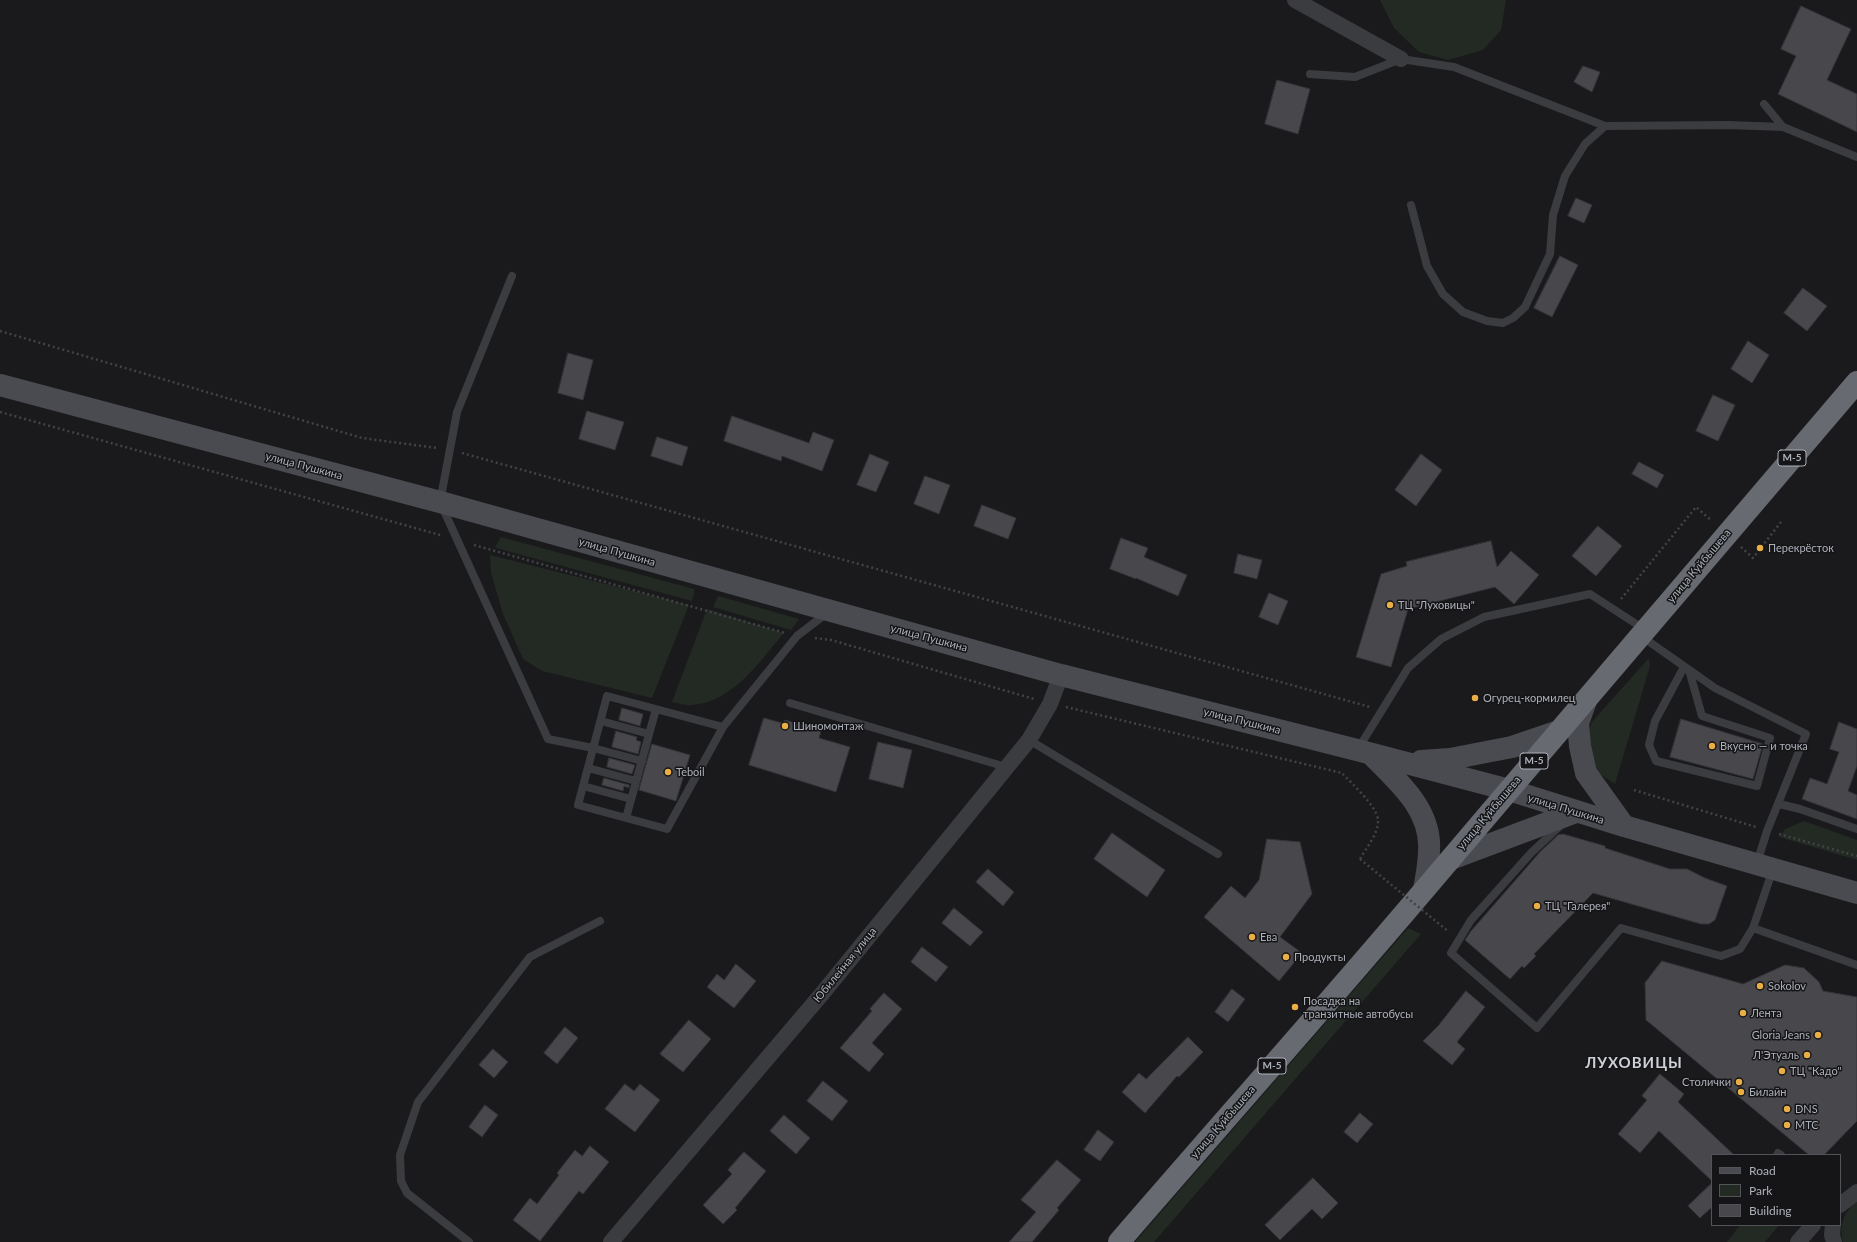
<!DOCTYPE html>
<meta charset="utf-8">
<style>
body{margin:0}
#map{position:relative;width:1857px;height:1242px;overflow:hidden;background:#1a1a1c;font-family:Lato,sans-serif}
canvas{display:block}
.legend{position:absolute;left:1711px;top:1154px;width:130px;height:72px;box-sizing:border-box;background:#151517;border:1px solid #525358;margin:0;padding:5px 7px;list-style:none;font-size:12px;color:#adb1ba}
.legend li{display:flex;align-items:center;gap:8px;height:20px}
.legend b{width:20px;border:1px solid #525358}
</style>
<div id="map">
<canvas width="1857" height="1242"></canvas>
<ul class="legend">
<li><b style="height:5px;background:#494b50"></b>Road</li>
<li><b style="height:11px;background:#222a23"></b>Park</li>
<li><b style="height:11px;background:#47474c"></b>Building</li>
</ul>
</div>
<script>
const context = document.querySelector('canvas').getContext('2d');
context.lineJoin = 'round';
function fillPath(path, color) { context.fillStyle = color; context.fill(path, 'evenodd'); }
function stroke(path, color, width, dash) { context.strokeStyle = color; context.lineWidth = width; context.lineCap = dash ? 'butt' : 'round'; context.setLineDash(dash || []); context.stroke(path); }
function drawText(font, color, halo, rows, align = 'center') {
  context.font = font + ' Lato,sans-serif'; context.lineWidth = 3; context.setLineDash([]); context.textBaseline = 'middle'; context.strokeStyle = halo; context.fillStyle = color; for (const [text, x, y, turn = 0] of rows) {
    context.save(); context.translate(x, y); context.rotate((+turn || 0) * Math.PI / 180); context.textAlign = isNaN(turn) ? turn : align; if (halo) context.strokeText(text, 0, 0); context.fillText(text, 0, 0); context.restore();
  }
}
const green = new Path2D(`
 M1380,0H1506L1501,30L1483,50L1448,60L1419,52L1394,28Z
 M501,537L694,589V594L692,601L496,548L495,547Z
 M490,555L689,605L652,698L542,671L523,659L503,614L491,573Z
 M718,596L799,619L791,630L713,607Z
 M707,609L784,633C759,662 734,701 693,705C686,706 678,703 672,702Z
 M1649,658L1650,666L1615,784L1595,771L1587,744L1591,723Z
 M1804,821L1857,840V860L1779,837L1785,829Z
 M1408,928L1421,934L1154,1242H1135Z
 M1857,1202V1242H1843C1839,1226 1843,1212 1857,1202Z
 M1740,1225H1779L1765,1242H1727Z`);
const building = new Path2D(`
 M1801,6L1851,29L1827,80L1857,94V132L1778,94L1796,56L1781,49Z
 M1583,66L1600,72L1592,92L1574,82Z
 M1277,80L1310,89L1298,134L1265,124Z
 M1576,198L1592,205L1584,223L1568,216Z
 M1560,256L1578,265L1552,317L1534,308Z
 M1803,288L1827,306L1807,331L1784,313Z
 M1748,341L1769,355L1752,383L1731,369Z
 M568,353L593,360L583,400L558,393Z
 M1713,395L1735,405L1718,441L1696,431Z
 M587,411L624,422L615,450L579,439Z
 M732,416L809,443L813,432L834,440L822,471L782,456L781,461L724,441Z
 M657,437L688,447L682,466L651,456Z
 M870,454L889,462L876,492L857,485Z
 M1421,454L1442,470L1416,506L1395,490Z
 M1639,462L1664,475L1657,488L1632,474Z
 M925,476L950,485L939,514L914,504Z
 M982,505L1016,518L1008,539L974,526Z
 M1598,526L1622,546L1596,576L1572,556Z
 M1121,538L1148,548L1144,557L1187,575L1178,596L1136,578V579L1110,569Z
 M1491,541L1497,567L1511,551L1539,575L1514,604L1495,587L1408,609L1391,667L1356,657L1381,574L1407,566L1406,562Z
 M1238,554L1262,560L1257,579L1234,573Z
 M1269,593L1288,601L1278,625L1259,617Z
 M622,708L643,714L640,726L619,720Z
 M764,718L782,723L785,720L821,731L819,738L850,747L836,792L749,765Z
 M1681,719L1763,744L1753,779L1670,757Z
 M1839,722L1857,729V766L1848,791L1857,795V819L1802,799L1810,778L1827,784L1839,752L1830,749Z
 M616,731L637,737L636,740L641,742L638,754L612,747Z
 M878,742L912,750L903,788L869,779Z
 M652,744L690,755L676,801L639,790Z
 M609,758L635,765L632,774L607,767Z
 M604,778L629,785V788L624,786L623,791L602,785Z
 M1112,833L1165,870L1147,897L1094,859Z
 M1563,834L1605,846V848L1670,869H1687L1705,878L1727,886L1715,920L1709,924H1701L1593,893L1534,954L1536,956L1524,968L1522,966L1510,979L1465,940L1471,931L1540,852L1558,835Z
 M1267,839L1300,842L1312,894L1280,937L1302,953L1279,981L1204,917L1231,886L1245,898L1259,880Z
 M988,869L1014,892L1003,906L976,882Z
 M954,908L983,932L970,946L942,923Z
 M922,947L948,967L936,982L911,962Z
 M1662,961L1743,984L1785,965L1804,968L1819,982L1823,991L1857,997V1121L1824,1155H1809L1646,1020L1645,983Z
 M736,964L756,981L734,1008L707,987L717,974L724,980Z
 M1232,989L1245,999L1228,1022L1215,1012Z
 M1466,991L1485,1007L1457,1042L1465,1049L1452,1065L1423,1041L1438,1026Z
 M884,993L902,1009L872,1043L884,1054L869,1072L840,1048L872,1011L870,1009Z
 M689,1020L711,1039L683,1072L660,1054Z
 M565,1027L578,1038L557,1064L544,1053Z
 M1188,1037L1203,1052L1179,1077L1177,1076L1145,1113L1122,1092L1139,1073L1146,1079Z
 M493,1049L508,1062L494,1078L479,1065Z
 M1660,1074L1684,1094L1678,1102L1734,1155H1712V1181L1659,1131L1640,1153L1618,1134L1647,1100L1642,1096Z
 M823,1081L848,1101L832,1121L807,1101Z
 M625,1084L634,1091L640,1084L660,1100L635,1132L605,1109Z
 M485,1105L498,1115L482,1137L469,1127Z
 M1360,1113L1373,1124L1357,1143L1344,1132Z
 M784,1115L810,1138L796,1154L770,1131Z
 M1098,1130L1114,1142L1100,1161L1084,1150Z
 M590,1146L609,1162L583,1194L579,1191L540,1241L513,1220L530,1198L537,1204L559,1175L557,1173L575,1150L582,1156Z
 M744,1152L766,1171L735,1208L737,1210L723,1224L703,1205L732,1174L728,1170Z
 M1057,1160L1081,1180L1057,1208L1059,1210L1032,1242H1009L1036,1212L1021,1200Z
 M1313,1178L1338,1203L1322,1219L1312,1209L1280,1240L1265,1225Z
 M1712,1183V1207L1700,1218L1688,1206Z`);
const path = new Path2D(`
 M0,331L362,438L437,448
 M0,412L440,535
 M462,453L1370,707
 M474,545L785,633
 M1741,547L1753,558L1781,522
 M1621,599L1696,507L1712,521
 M815,638L831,640L1034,699
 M1066,707L1342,773C1351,783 1377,806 1378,820C1379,833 1366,848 1360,859
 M1634,790L1756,827
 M1779,834L1857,856`);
const lane = new Path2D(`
 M1310,74L1355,77L1401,59L1454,67L1605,126
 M1764,104L1783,127
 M1411,205L1427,266L1443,294L1463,312L1487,321L1503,323L1513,318L1525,307L1550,254L1553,215L1565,176L1585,144L1605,126L1728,125L1783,127L1857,157
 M512,276L457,412L440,502L548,739L593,748L642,761
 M1641,636L1715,688L1806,734L1767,831L1757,863
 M1684,667L1655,721L1649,745L1656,761L1757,786L1770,738L1702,716L1689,670
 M790,703L1006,767
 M601,721L649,734
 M723,727L607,696L578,805L667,829L723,727L797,636L827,613
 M1029,740L1218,854
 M1358,749L1408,668L1441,639L1484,617L1590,594L1644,629
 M588,768L636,781
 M583,786L631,799
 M1779,804L1800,809L1857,829
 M626,818L656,709
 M1561,825L1531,853L1471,920L1451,953L1537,1028L1621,928L1721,956L1740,949L1753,928
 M1773,869L1753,928L1857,965
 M1777,1155L1778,1153L1781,1155
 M469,1242L407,1193L401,1181L400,1155L418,1102L530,957L600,921`);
const street = new Path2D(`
 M1295,0L1401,59
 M1840,1205L1857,1192
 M1833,1225L1832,1235L1834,1242
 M611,1242L821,995L1029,740L1050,704L1061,675
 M1798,1242L1813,1225`);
const secondary = new Path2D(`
 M0,385L440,502L1061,675L1357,750L1509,790L1624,826L1857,893
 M1586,701L1578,723L1580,746L1586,773L1624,826
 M1371,754C1397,781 1432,809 1429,851C1429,864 1426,877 1424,890
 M1421,761L1450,759L1512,747L1559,731
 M1451,859L1576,812`);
const highway = new Path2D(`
 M1119,1242C1221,1124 1324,1008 1425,889C1569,720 1712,550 1857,382`);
const pathBridge = new Path2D(`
 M1360,859L1449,932`);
const markers = [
 [1760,548,4,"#e9ae44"],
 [1390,605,4,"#e9ae44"],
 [1475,698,4,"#e9ae44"],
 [785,726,4,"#e9ae44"],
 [1712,746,4,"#e9ae44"],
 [668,772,4,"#e9ae44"],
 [1537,906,4,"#e9ae44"],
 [1252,937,4,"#e9ae44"],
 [1286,957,4,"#e9ae44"],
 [1760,986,4,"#e9ae44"],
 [1295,1007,4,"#e9ae44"],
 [1743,1013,4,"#e9ae44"],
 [1818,1035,4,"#e9ae44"],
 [1807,1055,4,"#e9ae44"],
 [1782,1071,4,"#e9ae44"],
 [1739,1082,4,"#e9ae44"],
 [1741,1092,4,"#e9ae44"],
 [1787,1109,4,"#e9ae44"],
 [1787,1125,4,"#e9ae44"]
];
const shields = [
 [1792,458,28],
 [1534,761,28],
 [1272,1066,28]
];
const shieldNames = [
 ["М-5",1792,458],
 ["М-5",1534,761],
 ["М-5",1272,1066]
];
const streetNames = [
 ["улица Пушкина",304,466,15],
 ["улица Пушкина",617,552,16],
 ["улица Куйбышева",1699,566,-50],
 ["улица Пушкина",929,638,15],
 ["улица Пушкина",1242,721,14],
 ["улица Пушкина",1566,809,17],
 ["улица Куйбышева",1489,813,-50],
 ["Юбилейная улица",845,965,-51],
 ["улица Куйбышева",1223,1122,-49]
];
const poiNames = [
 ["Перекрёсток",1768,548],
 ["ТЦ \"Луховицы\"",1398,605],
 ["Огурец-кормилец",1483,698],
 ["Шиномонтаж",793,726],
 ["Вкусно — и точка",1720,746],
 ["Teboil",676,772],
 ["ТЦ \"Галерея\"",1545,906],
 ["Ева",1260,937],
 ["Продукты",1294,957],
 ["Sokolov",1768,986],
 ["Посадка на",1303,1001],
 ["транзитные автобусы",1303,1014],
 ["Лента",1751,1013],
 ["Gloria Jeans",1810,1035,"right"],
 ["Л'Этуаль",1799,1055,"right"],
 ["ТЦ \"Кадо\"",1790,1071],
 ["Столички",1731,1082,"right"],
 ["Билайн",1749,1092],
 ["DNS",1795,1109],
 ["МТС",1795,1125]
];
const districtNames = [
 ["ЛУХОВИЦЫ",1634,1063]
];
fillPath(green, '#222a23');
fillPath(building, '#47474c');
stroke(building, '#343438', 1);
stroke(path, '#414347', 2.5, [2, 3]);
stroke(lane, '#3b3c40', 8);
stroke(street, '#3b3c40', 16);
stroke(secondary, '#494b50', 22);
stroke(highway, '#676a71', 22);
stroke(pathBridge, '#414347', 2.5, [2, 3]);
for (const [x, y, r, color] of markers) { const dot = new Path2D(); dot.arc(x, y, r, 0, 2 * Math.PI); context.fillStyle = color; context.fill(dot); stroke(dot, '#151517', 1.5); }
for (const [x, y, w] of shields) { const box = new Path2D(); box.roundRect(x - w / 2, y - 8, w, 16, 3); context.fillStyle = '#151517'; context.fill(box); stroke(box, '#adb1ba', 1); }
drawText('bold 10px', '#adb1ba', null, shieldNames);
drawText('11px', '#adb1ba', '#151517', streetNames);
drawText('11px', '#adb1ba', '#151517', poiNames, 'left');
context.letterSpacing = '1px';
drawText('bold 15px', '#ced0d7', '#151517', districtNames);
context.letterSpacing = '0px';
</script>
